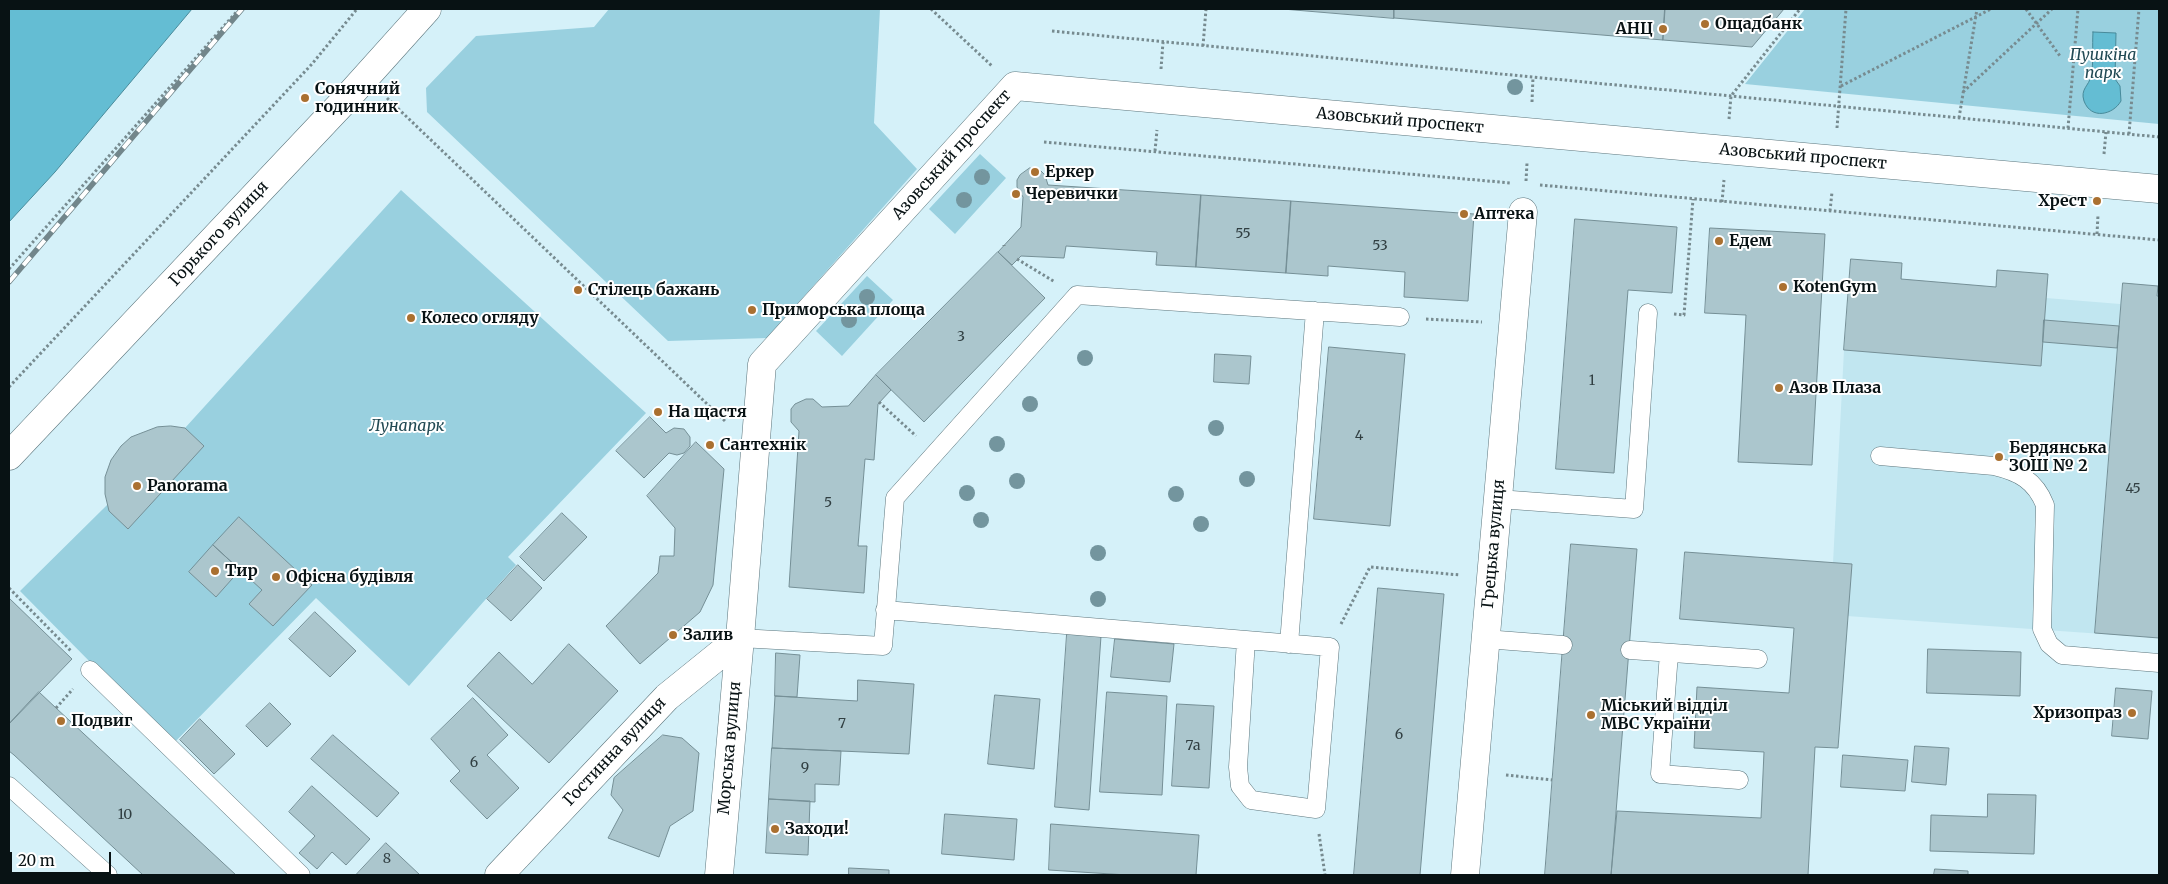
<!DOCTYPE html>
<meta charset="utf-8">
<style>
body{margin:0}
#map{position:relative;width:2168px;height:884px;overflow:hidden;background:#d5f1f9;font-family:Merriweather,serif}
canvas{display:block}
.frame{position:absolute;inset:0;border:10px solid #081214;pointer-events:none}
.scale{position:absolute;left:10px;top:852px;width:101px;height:22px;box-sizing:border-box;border:2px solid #081214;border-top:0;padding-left:6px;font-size:15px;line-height:18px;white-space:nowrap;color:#081214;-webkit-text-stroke:4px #fff;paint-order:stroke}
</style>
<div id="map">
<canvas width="2168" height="884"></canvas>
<div class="frame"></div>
<div class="scale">20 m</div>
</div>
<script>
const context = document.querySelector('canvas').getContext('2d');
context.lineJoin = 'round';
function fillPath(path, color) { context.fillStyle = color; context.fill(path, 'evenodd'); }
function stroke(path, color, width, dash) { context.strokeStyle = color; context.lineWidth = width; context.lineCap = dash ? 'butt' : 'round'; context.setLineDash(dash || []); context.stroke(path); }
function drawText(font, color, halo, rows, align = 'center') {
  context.font = font + ' Merriweather,serif'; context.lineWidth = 4; context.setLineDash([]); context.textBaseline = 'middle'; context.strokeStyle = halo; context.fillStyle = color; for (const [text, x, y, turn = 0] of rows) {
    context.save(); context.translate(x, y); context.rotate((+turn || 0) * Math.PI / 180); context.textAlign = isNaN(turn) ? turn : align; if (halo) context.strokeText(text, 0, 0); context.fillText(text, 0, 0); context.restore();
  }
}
const built = new Path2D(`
 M1851,259L1902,263V279L1996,287L1997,270L2048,274L2046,298L2120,304L2123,283L2158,286L2159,638L1847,616L1833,563L1844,350Z`);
const green = new Path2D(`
 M609,9H880L874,123L917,169L767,338L668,341L427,112L426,88L476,36L594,27Z
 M1805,9H2159V124L1745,84Z
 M980,154L1006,178L955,234L929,209Z
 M401,190L646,413L508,557L516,565L409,686L316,598L172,745L20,591L185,428Z
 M867,276L893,300L842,356L816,331Z`);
const water = new Path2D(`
 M9,9H192L55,172L9,222Z
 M2093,32L2116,33L2115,79L2120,86L2121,101C2113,115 2091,120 2084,101C2080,89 2089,86 2091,76C2094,62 2092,46 2093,32Z`);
const building = new Path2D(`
 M1283,9H1394V18Z
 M1394,9H1665L1663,40L1394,18Z
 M1665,9H1784L1752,47L1663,40Z
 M1030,168L1041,171L1045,175L1048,185L1201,195L1196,267L1156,265L1157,252L1066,246L1064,258L1021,256L1012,265L998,252L1021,227L1023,197L1017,187V180L1020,175Z
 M1201,195L1291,201L1286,273L1196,267Z
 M1291,201L1474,214L1468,301L1404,297L1405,272L1328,266V276L1286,273Z
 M1575,219L1677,227L1672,293L1628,290L1614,473L1556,469Z
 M1710,228L1825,234L1812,465L1738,462L1746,315L1705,313Z
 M998,252L1045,298L924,422L876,375Z
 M1851,259L1902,263L1901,279L1996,287L1997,270L2048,274L2041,366L1844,350Z
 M2123,283L2158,286L2157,296H2159V638L2095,633Z
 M2044,320L2119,326L2117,348L2043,342Z
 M1329,347L1405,354L1390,526L1314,519Z
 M1215,354L1251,356L1249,384L1214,382Z
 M876,375L891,390L878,404L874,460L865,459L858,546H867L864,593L789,587L799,431L791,422V409L795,404L806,399H813L822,407L848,406Z
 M650,417L666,433L674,428L684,429L690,437V446L684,453L677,455L669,453L644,478L616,451Z
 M171,426L185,428L204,446L128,529L109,511L105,494V477L111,460L121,446L131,437L157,427Z
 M696,442L724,469L713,585L700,612L640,664L606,626L658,573L660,556H674L675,528L647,496Z
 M562,513L587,537L544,581L520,557Z
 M239,517L312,585L273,626L249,604L262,590L213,545Z
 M1571,544L1637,549L1611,875H1545Z
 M213,545L240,570L216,597L189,572Z
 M1685,552L1852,564L1838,748L1815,747L1808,875H1611L1617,811L1761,818L1764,752L1694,748L1697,687L1789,693L1794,628L1680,619Z
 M518,565L542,588L511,621L487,599Z
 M1378,588L1444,594L1420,875H1354Z
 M9,598L72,659L9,724Z
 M315,612L356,651L330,677L289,639Z
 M1067,634L1101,636L1089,810L1055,807Z
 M1115,639L1174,644L1170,682L1111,677Z
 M569,644L618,691L549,763L467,686L499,652L532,684Z
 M1928,649L2021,652L2020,696L1927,693Z
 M776,653L800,655L797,697L775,696Z
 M858,680L914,684L909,754L772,748L775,696L857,701Z
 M2116,688L2152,691L2148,739L2112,736Z
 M39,692L56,708L236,875H143L14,755L9,751V724Z
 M1107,692L1167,696L1162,795L1100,792Z
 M995,695L1040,699L1034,769L988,764Z
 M473,698L508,735L487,755L519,788L487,819L450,781L460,771L431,739Z
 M270,703L291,724L267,747L246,726Z
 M1177,704L1214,706L1209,788L1172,786Z
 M200,719L235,754L214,774L180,740Z
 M333,735L399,793L377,817L311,759Z
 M663,735L682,738L699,753L693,811L670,826L659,857L608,838L623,810L611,795L614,778Z
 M1915,746L1949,748L1946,785L1912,782Z
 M772,748L841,751L839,785L815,784V802L769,799Z
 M1843,755L1908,760L1905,791L1841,787Z
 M312,786L370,839L346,865L332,852L317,869L299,853L315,836L289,812Z
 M1988,794L2036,795L2034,854L1930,851L1931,815L1987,817Z
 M769,799L810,801L808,855L766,853Z
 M945,814L1017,819L1014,860L942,854Z
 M1051,824L1199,835L1196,875H1127L1049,870Z
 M386,843L420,875H356Z
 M849,868L889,870V875H849Z
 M1935,869L1968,871V875H1934Z`);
const path = new Path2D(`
 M931,9L992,66
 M2026,9L2060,56
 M1052,31L2159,137
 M1203,46L1206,9
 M1161,69L1163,42
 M1841,86L1991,9
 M1963,92L2052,9
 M387,98L726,422
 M1532,102L1533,77
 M1959,118L1977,9
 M1729,119L1731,96L1800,9
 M1837,128L1846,9
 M2068,128L2078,9
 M2129,134L2139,9
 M1044,142L1511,183
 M1155,151L1157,130
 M2104,154L2106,132
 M1526,181L1527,163
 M1540,185L2159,240
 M1722,202L1724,180
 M1830,211L1832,192
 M2097,234L2098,215
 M1004,245V246
 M1017,259L1055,282
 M9,269L239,9
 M1674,314L1684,315L1693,199
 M1426,319L1482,322
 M9,387L312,64L357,9
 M879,402L916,436
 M9,588L72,652
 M1341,624L1370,567L1460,575
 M56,708L73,689
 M1506,775L1552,780
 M1319,834L1325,875`);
const service = new Path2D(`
 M1880,456L1994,466C2019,472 2035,480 2045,505L2042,629L2049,644L2062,655L2159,663
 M1498,499L1634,509L1648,313
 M885,610L1246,640L1330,647L1316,809L1251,800L1240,786L1238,767L1246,640
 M740,638L883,646L895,498L1077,295L1400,317
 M1485,639L1563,645
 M1289,644L1315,311
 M1630,650L1758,659
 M1669,653L1660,774L1739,780
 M90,670L301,875
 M9,786L108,875`);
const pedestrian = new Path2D(`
 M9,456L347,98L427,9
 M740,638L762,364L1015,86L2159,189`);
const minor = new Path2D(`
 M499,875L667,697L740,638
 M719,875L740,638
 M1465,875L1523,212`);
const rail = new Path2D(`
 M9,282L242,9`);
const trees = [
 [1515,87],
 [982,177],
 [964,200],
 [867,297],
 [849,320],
 [1085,358],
 [1030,404],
 [1216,428],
 [997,444],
 [1247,479],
 [1017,481],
 [967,493],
 [1176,494],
 [981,520],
 [1201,524],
 [1098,553],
 [1098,599]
];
const markers = [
 [1705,24,5,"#aa7030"],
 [1663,29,5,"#aa7030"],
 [305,98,5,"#aa7030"],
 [1035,172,5,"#aa7030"],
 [1016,194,5,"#aa7030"],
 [2097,201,5,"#aa7030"],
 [1464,214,5,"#aa7030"],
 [1719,241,5,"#aa7030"],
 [1783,287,5,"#aa7030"],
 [578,290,5,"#aa7030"],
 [752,310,5,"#aa7030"],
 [411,318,5,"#aa7030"],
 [1779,388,5,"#aa7030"],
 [658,412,5,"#aa7030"],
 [710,445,5,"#aa7030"],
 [1999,457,5,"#aa7030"],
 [137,486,5,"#aa7030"],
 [215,571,5,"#aa7030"],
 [276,577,5,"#aa7030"],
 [673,635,5,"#aa7030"],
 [2132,713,5,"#aa7030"],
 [1591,715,5,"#aa7030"],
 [61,721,5,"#aa7030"],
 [775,829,5,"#aa7030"]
];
const numberNames = [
 ["55",1243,234],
 ["53",1380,246],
 ["3",961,337],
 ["1",1592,381],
 ["4",1359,436],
 ["45",2133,489],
 ["5",828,503],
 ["7",842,724],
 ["6",1399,735],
 ["7а",1193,746],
 ["6",474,763],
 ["9",805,768],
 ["10",125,815],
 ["8",387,859]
];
const poiNames = [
 ["Ощадбанк",1715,24],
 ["АНЦ",1653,29,"right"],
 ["Сонячний",315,89],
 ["годинник",315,107],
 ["Еркер",1045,172],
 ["Черевички",1026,194],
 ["Хрест",2087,201,"right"],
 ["Аптека",1474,214],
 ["Едем",1729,241],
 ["KotenGym",1793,287],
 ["Стілець бажань",588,290],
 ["Приморська площа",762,310],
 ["Колесо огляду",421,318],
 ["Азов Плаза",1789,388],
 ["На щастя",668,412],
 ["Сантехнік",720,445],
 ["Бердянська",2009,448],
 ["ЗОШ № 2",2009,466],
 ["Panorama",147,486],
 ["Тир",225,571],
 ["Офісна будівля",286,577],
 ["Залив",683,635],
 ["Міський відділ",1601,706],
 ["МВС України",1601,724],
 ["Хризопраз",2122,713,"right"],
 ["Подвиг",71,721],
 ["Заходи!",785,829]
];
const parkNames = [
 ["Пушкіна",2103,55],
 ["парк",2103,73],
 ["Лунапарк",407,426]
];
const streetNames = [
 ["Азовський проспект",1400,121,5],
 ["Азовський проспект",952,155,-48],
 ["Азовський проспект",1803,157,5],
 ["Горького вулиця",219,234,-47],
 ["Грецька вулиця",1494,544,-85],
 ["Морська вулиця",730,748,-85],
 ["Гостинна вулиця",615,752,-47]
];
fillPath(built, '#c1e6f0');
fillPath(green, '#99d0df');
fillPath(water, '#64bdd3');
stroke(water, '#488a9a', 1);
fillPath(building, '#abc6cd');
stroke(building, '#758f96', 1);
stroke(service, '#5d767d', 19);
stroke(pedestrian, '#5d767d', 29);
stroke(minor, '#5d767d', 29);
stroke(path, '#778b90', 3, [2.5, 2.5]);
stroke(service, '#fff', 18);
stroke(pedestrian, '#fff', 28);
stroke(minor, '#fff', 28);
stroke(rail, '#72868b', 5.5);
stroke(rail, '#fff', 4, [11]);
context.fillStyle = '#73959e';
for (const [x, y] of trees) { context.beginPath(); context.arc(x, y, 8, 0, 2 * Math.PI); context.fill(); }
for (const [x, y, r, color] of markers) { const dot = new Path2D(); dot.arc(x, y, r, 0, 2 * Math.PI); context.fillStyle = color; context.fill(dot); stroke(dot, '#fff', 2); }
drawText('14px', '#313f42', null, numberNames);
drawText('bold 16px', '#081214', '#fff', poiNames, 'left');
drawText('italic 16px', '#224a54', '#fff', parkNames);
drawText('16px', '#081214', '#fff', streetNames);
</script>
